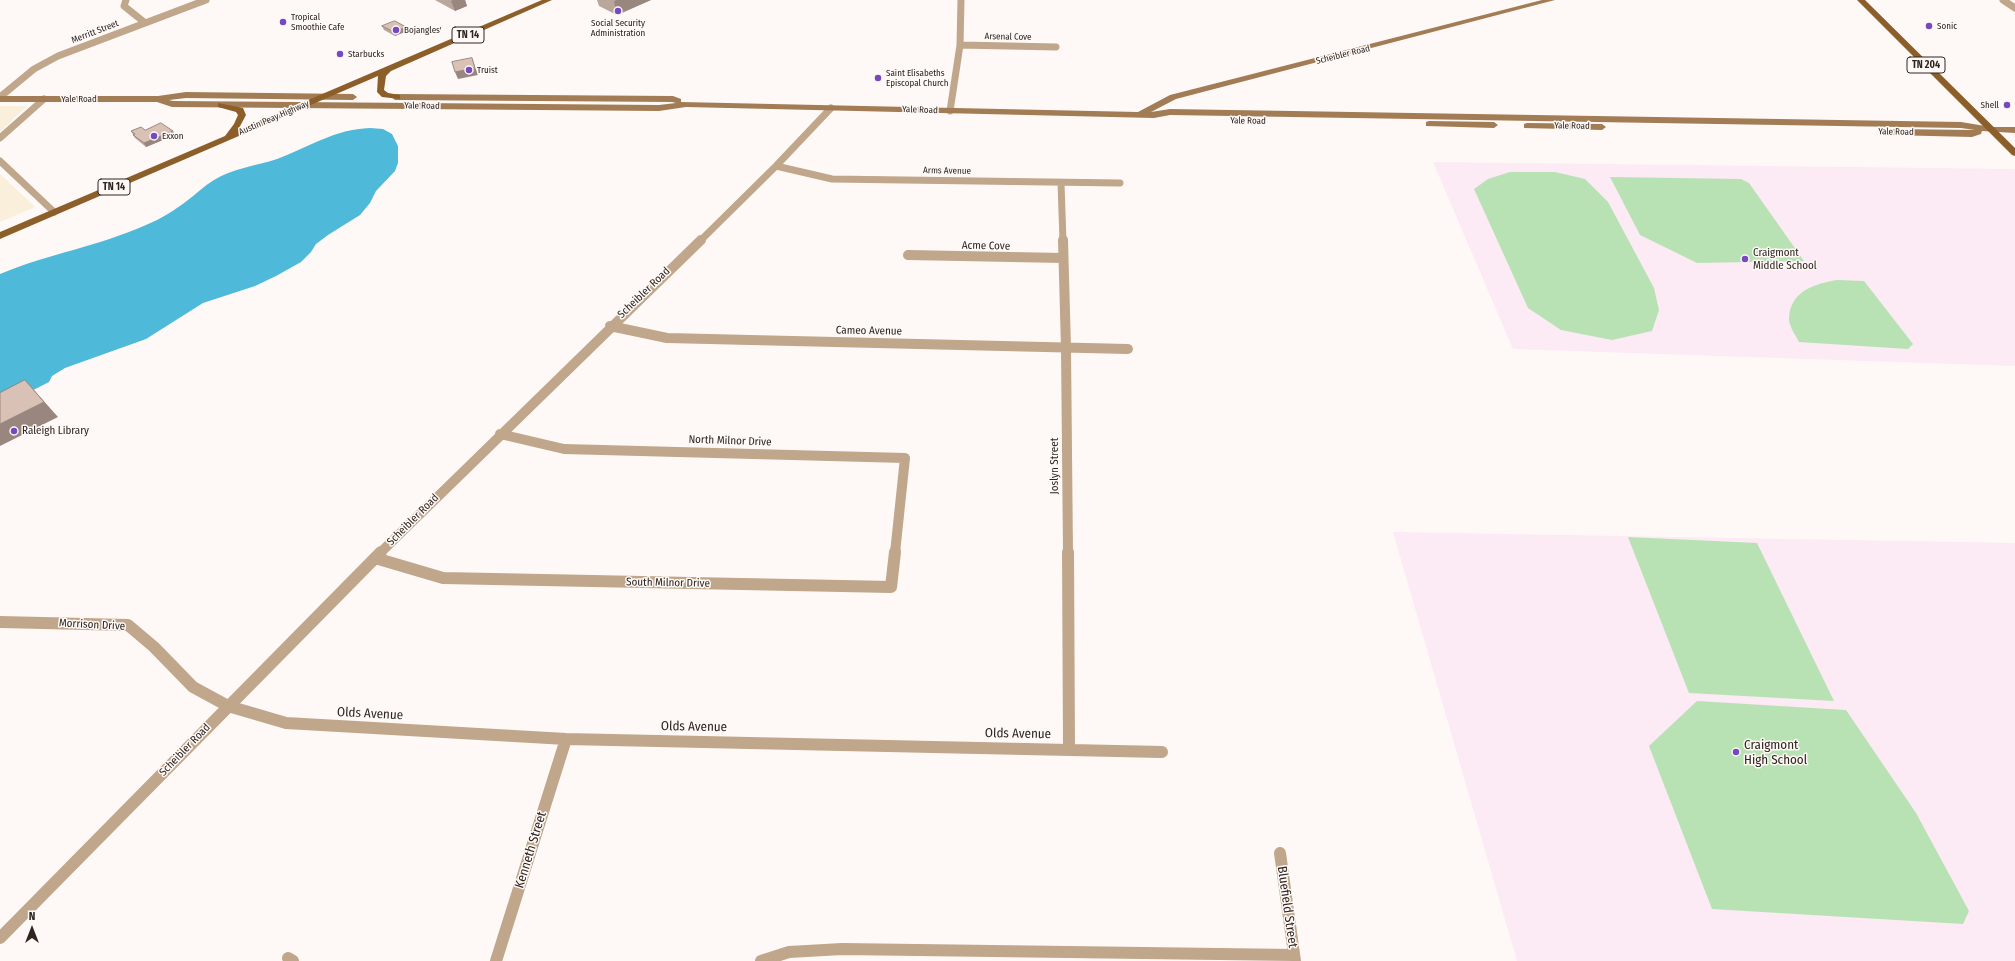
<!DOCTYPE html>
<style>
body{margin:0}
#map{position:relative;width:2015px;height:961px;overflow:hidden;background:#fef9f6;font-family:"Fira Sans Condensed",sans-serif}
canvas{display:block}
.north{position:absolute;left:12px;top:909px;width:40px;height:40px;-webkit-text-stroke:3px #fef9f6;paint-order:stroke;rotate:0deg;font-size:11px;font-weight:700;line-height:16px;text-align:center;color:#2e2420}
.north::after{content:'';display:block;margin:auto;width:14px;height:18px;background:#2e2420;clip-path:polygon(50% 0,100% 100%,50% 72%,0 100%)}
</style>
<div id="map">
<canvas width="2015" height="961"></canvas>
<div class="north">N</div>
</div>
<script>
const context = document.querySelector('canvas').getContext('2d');
context.lineJoin = 'round';
function fillPath(path, color) { context.fillStyle = color; context.fill(path, 'evenodd'); }
function stroke(path, color, width, dash) { context.strokeStyle = color; context.lineWidth = width; context.lineCap = dash ? 'butt' : 'round'; context.setLineDash(dash || []); context.stroke(path); }
function drawText(font, color, halo, rows, align = 'center') {
  context.font = font + ' "Fira Sans Condensed",sans-serif'; context.lineWidth = 3; context.setLineDash([]); context.textBaseline = 'middle'; context.strokeStyle = halo; context.fillStyle = color; for (const [text, x, y, turn = 0] of rows) {
    context.save(); context.translate(x, y); context.rotate((+turn || 0) * Math.PI / 180); context.textAlign = isNaN(turn) ? turn : align; if (halo) context.strokeText(text, 0, 0); context.fillText(text, 0, 0); context.restore();
  }
}
const commercial = new Path2D(`
 M0,106H27L0,132Z
 M0,174L35,207L0,222Z`);
const education = new Path2D(`
 M1433,162L2015,169V366L1513,349Z
 M1393,532L2015,543V961H1517Z`);
const green = new Path2D(`
 M1510,172H1555L1585,179L1608,202L1654,288L1659,310L1652,331L1612,340L1561,330L1528,308L1474,189L1488,179Z
 M1610,177L1741,179L1749,183L1804,261L1697,263L1640,235Z
 M1837,280L1864,281L1913,344L1908,349L1799,342C1796,336 1789,326 1789,319C1790,291 1814,284 1837,280Z
 M1628,537L1757,543L1834,701L1689,693Z
 M1697,701L1846,710L1916,813L1969,911L1963,924L1712,909L1649,746Z`);
const water = new Path2D(`
 M370,128L383,129L392,134L398,146V163L395,171L376,191L370,203L360,215L328,235L316,244L311,252L301,262L276,276L255,286L203,303L146,339L65,368L52,376L49,382L0,407V274C48,254 99,246 146,225C161,219 175,210 188,200C196,194 204,186 214,180C233,168 256,166 277,159C309,147 335,129 370,128Z`);
const streetFar2 = new Path2D(`
 M126,0L124,6L144,22
 M2003,0L2015,8
 M960,45L1056,47
 M0,97L34,69L58,56L206,0
 M950,111L960,45L961,0
 M0,138L44,99
 M0,161L54,212
 M776,166L832,179L1120,183
 M1061,183L1063,241
 M700,241L776,166L831,108`);
const streetFar1 = new Path2D(`
 M1063,240L1066,348L1068,553
 M908,255L1063,258
 M610,326L667,338L1128,349
 M500,434L564,449L905,458L895,553
 M380,553L701,240`);
const street = new Path2D(`
 M1068,552L1069,749
 M375,558L443,578L891,587L895,552
 M0,622L128,625L154,647L193,687L228,706L286,723L566,739L1162,752
 M1280,853L1295,961
 M0,938L381,552
 M288,958L293,961
 M496,961L566,739
 M761,961L789,952L842,949L1294,955`);
const secondary = new Path2D(`
 M1542,0H1555L1176,99L1151,112L1170,109L1961,122L1991,127H2015V133L1982,131L1981,134L1972,137L1889,135L1885,132L1889,129L1975,130L1961,128L1170,115L1154,118L686,107L659,111L172,107L157,102H0V96H158L186,92L353,94L357,97L353,100L186,98L169,100L173,101L659,105L676,103L672,102L395,100L391,97L395,94L673,96L681,99V102L1138,112L1170,95Z
 M1429,121L1494,122L1498,125L1494,128L1426,126V122Z
 M1527,123L1602,124L1606,127L1602,130L1524,128V124Z`);
const primary = new Path2D(`
 M542,0H552L391,71L386,76L384,90L388,93L400,95V99L382,97L377,92L378,76L0,239V232L225,136L234,124L238,115L236,112L218,107V103L243,108L246,115L238,130Z
 M1857,0H1865L2015,148V156L2012,155Z`);
const wall = new Path2D(`
 M435,0H465L467,6L455,11Z
 M597,0H651L617,15L599,6Z
 M382,26L407,31L395,36L384,30Z
 M145,130L173,131L175,135L146,147L135,138L131,131Z`);
const shadedWall = new Path2D(`
 M453,0H465L467,6L455,11L451,1Z
 M617,0H651L617,15L614,1Z
 M406,27L407,31L395,36L394,32Z
 M472,58L478,75L458,79L455,72Z
 M173,131L175,135L146,147L144,143Z
 M25,380L58,417L0,446V424Z`);
const building = new Path2D(`
 M395,21L406,27L394,32L382,26Z
 M472,58L475,68L455,72L452,62Z
 M161,123L173,131L144,143L133,135L135,134L131,131L141,127L145,130Z
 M25,380L44,402L0,424V393Z`);
const markers = [
 [618,11,4,"#7749c1"],
 [283,22,4,"#7749c1"],
 [1929,26,4,"#7749c1"],
 [396,30,4,"#7749c1"],
 [340,54,4,"#7749c1"],
 [469,70,4,"#7749c1"],
 [878,78,4,"#7749c1"],
 [2007,105,4,"#7749c1"],
 [154,136,4,"#7749c1"],
 [1745,259,4,"#7749c1"],
 [14,431,4,"#7749c1"],
 [1736,752,4,"#7749c1"]
];
const farPoinames = [
 ["Tropical",291,17],
 ["Smoothie Cafe",291,27],
 ["Social Security",618,23,"center"],
 ["Administration",618,33,"center"],
 ["Sonic",1937,26],
 ["Bojangles'",404,30],
 ["Starbucks",348,54],
 ["Truist",477,70],
 ["Saint Elisabeths",886,73],
 ["Episcopal Church",886,83],
 ["Shell",1999,105,"right"],
 ["Exxon",162,136]
];
const farStreetnames = [
 ["Merritt Street",95,32,-21],
 ["Arsenal Cove",1008,37,1],
 ["Scheibler Road",1343,55,-14],
 ["Yale Road",79,99],
 ["Yale Road",422,106,1],
 ["Yale Road",920,110,2],
 ["Austin Peay Highway",274,118,-23],
 ["Yale Road",1248,121,1],
 ["Yale Road",1572,126,1],
 ["Yale Road",1896,132,1],
 ["Arms Avenue",947,171,1]
];
const shields = [
 [468,35,32],
 [1926,65,38],
 [114,187,32]
];
const shieldNames = [
 ["TN 14",468,35],
 ["TN 204",1926,65],
 ["TN 14",114,187]
];
const streetNames = [
 ["Acme Cove",986,246,1],
 ["Scheibler Road",644,293,-44],
 ["Cameo Avenue",869,331,1],
 ["North Milnor Drive",730,441,2],
 ["Joslyn Street",1055,466,-90],
 ["Scheibler Road",413,520,-45],
 ["South Milnor Drive",668,583,1],
 ["Morrison Drive",92,625,3],
 ["Scheibler Road",185,750,-46]
];
const poiNames = [
 ["Craigmont",1753,253],
 ["Middle School",1753,266],
 ["Raleigh Library",22,431]
];
const nearStreetnames = [
 ["Olds Avenue",370,714,3],
 ["Olds Avenue",694,727,1],
 ["Olds Avenue",1018,734,1],
 ["Kenneth Street",531,850,-73],
 ["Bluefield Street",1287,907,82]
];
const nearPoinames = [
 ["Craigmont",1744,745],
 ["High School",1744,760]
];
fillPath(commercial, '#f9efda');
fillPath(education, '#fceaf5');
fillPath(green, '#b8e2b4');
fillPath(water, '#4eb9d8');
stroke(streetFar2, '#c0a68b', 7);
stroke(streetFar1, '#c0a68b', 10);
stroke(street, '#c0a68b', 12);
fillPath(secondary, '#a27c55');
fillPath(primary, '#8c5e2a');
fillPath(wall, '#bba69c');
fillPath(shadedWall, '#99877f');
fillPath(building, '#dac1b5');
stroke(building, '#99877f', 1);
for (const [x, y, r, color] of markers) { const dot = new Path2D(); dot.arc(x, y, r, 0, 2 * Math.PI); context.fillStyle = color; context.fill(dot); stroke(dot, '#fef9f6', 1.5); }
drawText('9px', '#2e2420', '#fef9f6', farPoinames, 'left');
drawText('9px', '#2e2420', '#fef9f6', farStreetnames);
for (const [x, y, w] of shields) { const box = new Path2D(); box.roundRect(x - w / 2, y - 8, w, 16, 3); context.fillStyle = '#fef9f6'; context.fill(box); stroke(box, '#2e2420', 1); }
drawText('bold 10px', '#2e2420', null, shieldNames);
drawText('11px', '#2e2420', '#fef9f6', streetNames);
drawText('11px', '#2e2420', '#fef9f6', poiNames, 'left');
drawText('13px', '#2e2420', '#fef9f6', nearStreetnames);
drawText('13px', '#2e2420', '#fef9f6', nearPoinames, 'left');
</script>
